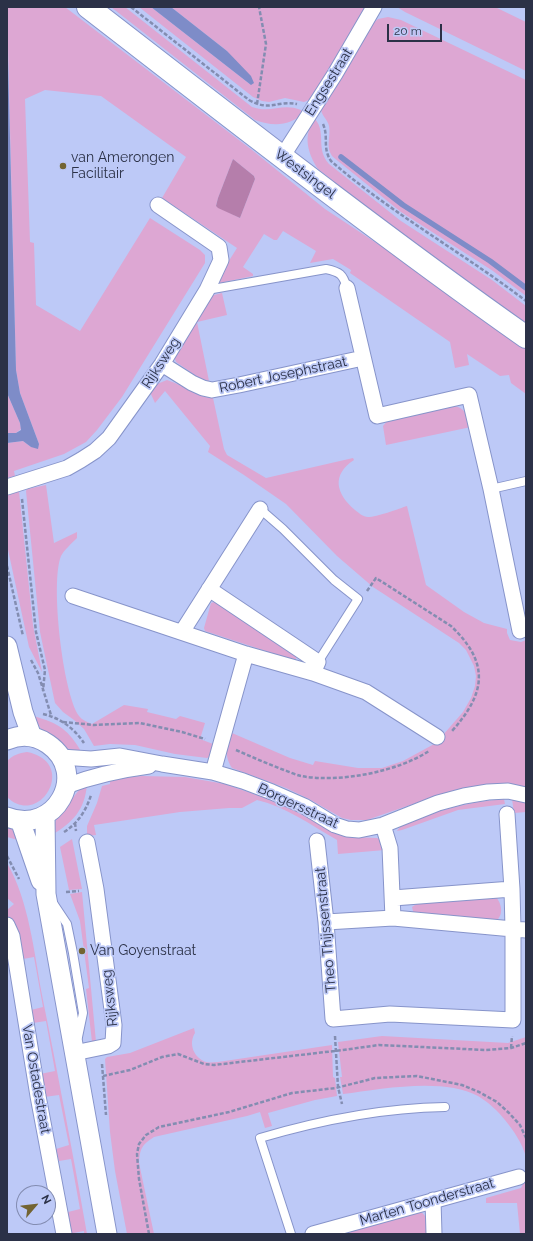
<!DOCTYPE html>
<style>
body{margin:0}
#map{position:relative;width:533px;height:1241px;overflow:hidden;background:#bdc9f7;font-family:Raleway,sans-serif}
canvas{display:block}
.frame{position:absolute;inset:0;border:8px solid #2b3147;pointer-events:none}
.north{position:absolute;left:16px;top:1185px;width:40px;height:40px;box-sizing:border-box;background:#bdc9f7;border:1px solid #838cb1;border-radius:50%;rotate:62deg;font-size:11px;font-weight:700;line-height:16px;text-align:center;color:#2b3147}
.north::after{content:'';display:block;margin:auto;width:14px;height:18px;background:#736432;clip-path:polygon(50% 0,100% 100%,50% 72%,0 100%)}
.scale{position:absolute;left:387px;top:24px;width:55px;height:18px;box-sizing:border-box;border:2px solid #2b3147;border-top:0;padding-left:5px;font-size:12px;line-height:14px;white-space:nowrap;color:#2b3147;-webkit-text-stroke:3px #bdc9f7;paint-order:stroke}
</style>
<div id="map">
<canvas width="533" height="1241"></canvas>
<div class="frame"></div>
<div class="north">N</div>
<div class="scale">20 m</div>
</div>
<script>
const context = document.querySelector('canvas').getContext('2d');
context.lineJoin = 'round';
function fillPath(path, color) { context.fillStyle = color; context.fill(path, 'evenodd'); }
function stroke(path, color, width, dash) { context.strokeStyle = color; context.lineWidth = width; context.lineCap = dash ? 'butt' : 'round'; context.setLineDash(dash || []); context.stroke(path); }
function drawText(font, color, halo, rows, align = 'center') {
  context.font = font + ' Raleway,sans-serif'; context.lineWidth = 3.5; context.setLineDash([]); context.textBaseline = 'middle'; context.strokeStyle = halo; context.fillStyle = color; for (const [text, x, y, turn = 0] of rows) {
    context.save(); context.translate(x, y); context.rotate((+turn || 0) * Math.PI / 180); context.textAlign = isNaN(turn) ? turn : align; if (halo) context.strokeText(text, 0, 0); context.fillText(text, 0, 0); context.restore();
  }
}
const green = new Path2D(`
 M7,7H65L252,150L325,209L396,256L526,349V394L511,383L509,375L500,376L467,354L469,365L455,368L450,342L350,273L351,270L333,259L310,263L316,251L283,231L277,240H274L264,234L243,267L253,274V276L215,284V283L237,248L162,198L186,157L101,96L45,90L25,99L30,242L34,243L36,305L80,331L150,218L200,250L205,255V263L122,397L97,430L86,442L64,454L14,471L15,476L7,478V443L23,441L31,447L39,444L20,393L16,370ZM233,159L254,176L255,179L240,218L216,206L218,198Z
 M111,7H125L252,107C272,114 282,102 301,110L303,113C290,127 271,126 255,120Z
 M139,7H151L251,85L227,51L171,7H368L311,99L304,102L285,98L269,102L262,101L253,97Z
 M397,7H495L526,22V71L405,12Z
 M388,17L401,20L526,80V296L493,271L401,212L333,157C325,147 331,138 329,126C328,120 321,115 321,109L371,25L378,19Z
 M315,119C327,133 315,148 329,164L401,221L492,280L526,306V328L429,257L318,169C308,154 302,135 315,119Z
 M222,293L227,315L197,322L209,381L199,378L179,364L176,362L174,356L210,296Z
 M167,380C184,385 195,397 213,398L224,449L227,455L266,478L353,458L354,460C331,475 336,494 355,510C359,513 363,517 368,517C377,517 398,509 407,506L426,585L464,612L484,623L507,629V633L510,640L521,642L526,640V787L504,784L470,787L455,790L433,797L367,820H351L342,818L309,799L286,788L232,768C223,754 228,747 232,733L290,758L313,765L315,761L358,768H382L403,761L436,743L463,712L471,698L475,686L476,676L474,666L466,650L459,643L373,587L337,556L286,504L244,475L208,452L210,446L165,391L155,403L150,392L157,384Z
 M7,393L20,423L21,429L16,433H7Z
 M454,406C466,408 468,417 471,427L386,445L383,426L388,420Z
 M46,485L54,543L77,532V538C72,543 64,550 61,556C50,583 63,693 79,716C82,720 87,722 92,724L124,705L148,709L147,712L176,719L180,716L205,723L200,739L213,744L209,757L207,758L175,754L135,745L110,744L94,746L84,729L74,720L63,712L55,703L40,632L26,491L27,489Z
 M19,491L33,625L42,672L29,647L7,545V495Z
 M214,602H217L297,656L296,659L293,660L205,631L204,628L211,603Z
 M33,716C59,723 69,730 82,753L66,748L55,737L41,729Z
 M27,752C79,762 40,829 7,797V761C13,755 19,753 27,752Z
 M142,776L185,777L225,784L265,798L295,811L337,834L354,837L377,838L381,840L385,850L338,854L337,840C311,825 286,807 257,800L242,808H229L180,812L94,825L96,835L87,836V826L97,803L102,786L110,784V779Z
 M87,784C85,810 73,822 52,835L56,819L79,790Z
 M504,799L505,804L458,810L402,830L397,831L402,824C437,811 467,802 504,799Z
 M512,799L526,802V812L514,813Z
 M7,826L12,829L18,840L7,837Z
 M72,839L82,889L69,890L60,847Z
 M7,863C29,901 34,952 42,995C58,1074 73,1154 87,1234H84V1231L68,1234L64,1213L80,1209L71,1159L59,1161L56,1149L69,1145L59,1095L44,1097L40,1074L55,1071L46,1021L33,1023L31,1010L43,1007L34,957L23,959L15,925L7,917V910L14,904L7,898Z
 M82,892L96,1042H92L86,989L89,988L80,921L70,894Z
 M495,896C502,903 504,915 496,921L414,915L412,907L418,903Z
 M194,1028L195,1033C188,1044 194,1058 206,1062C209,1063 214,1062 218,1062L332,1045L333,1077L335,1078L337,1096L315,1100L268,1113L272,1126L265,1128L260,1112L247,1116L154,1137C142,1145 140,1148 139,1163L154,1234H127L115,1171L110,1132L105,1059L107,1057L130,1053Z
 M382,1036L508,1043L526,1037V1157C522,1143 514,1131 505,1120C498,1111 488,1102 478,1096C444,1077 380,1089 343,1094L340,1077H342L338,1042Z
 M525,1180H526V1234H520L517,1203H486V1198L521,1188Z
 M419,1211C429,1216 427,1224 427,1234H331Z`);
const forest = new Path2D(`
 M233,159L254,176L255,179L240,218L218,208L216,206L218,198Z`);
const water = new Path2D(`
 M151,7H171L227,51L251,76L254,83L251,85Z
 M7,22L16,370L20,393L39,444L38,449L31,447L23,441L7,443V433H16L21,430L20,423L7,393Z`);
const stream = new Path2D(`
 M341,157L403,205L490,261L526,288`);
const path = new Path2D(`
 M131,7L249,100C270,112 277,100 297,104
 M257,104L266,44L259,7
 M323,124C329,137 322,148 331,161C392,214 462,252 526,301
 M22,499L36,632L45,670L43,691
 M7,566L23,636
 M367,591L376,578L451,626C490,663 486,693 452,731
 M31,660L38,673L51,715
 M43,714C60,718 74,728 84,743
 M63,722L94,725L140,723L182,732L205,739
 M236,750C252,757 268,764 284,770C290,772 296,775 301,776C339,783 397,772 429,751
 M75,823L76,831
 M64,832C78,823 86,811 91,795
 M7,856L19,879
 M66,892L79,891
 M335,1036L338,1087L342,1104
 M511,1048L512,1036
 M102,1064L106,1115
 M103,1076L130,1070L162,1057L178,1054L204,1064L214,1065L343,1050L379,1045L486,1050L511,1048L526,1043
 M149,1234L139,1179L137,1154L139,1144L146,1135L159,1127L229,1112L292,1093L336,1088L375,1078L417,1076L462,1085L479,1092L497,1102L509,1113L520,1125L526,1138`);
const service = new Path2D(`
 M207,290L326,269C340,272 343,274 347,288
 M491,489L526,481
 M260,509L283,529L334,580L358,599L318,662
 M53,903L67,924L73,953L83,1013L78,1037
 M291,1234L260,1138C321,1120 381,1108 445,1107`);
const minor = new Path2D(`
 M282,157L335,74L374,7
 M347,288L377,416L469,395L491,489L520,631
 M162,364L192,383L203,388L212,390L239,385L363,358
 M7,487L67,468L81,460L95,451L109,438L162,364L207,290L221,260L219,247L158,205
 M209,589L318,662L313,673
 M73,596L246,654L313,673L366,692L437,737
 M182,632L260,509
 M61,757L91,759L120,756L162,764L213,772L243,781L272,792L304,806L335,825L347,829L359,830L383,825L438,803L464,796L488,792L508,791L526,795
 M213,772L246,654
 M66,786C95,775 119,770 149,766
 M317,841L326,922L333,1019L390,1014L513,1020V929L526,930
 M393,898L512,889
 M393,918L513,929L512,889L507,814
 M326,922L393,918L390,848L383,825
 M7,925L12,936L38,1096L64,1234
 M74,1053L108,1046L113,1043L114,1025L96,889L87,842
 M433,1200L434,1234
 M313,1234L519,1177`);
const tertiary = new Path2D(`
 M7,646L23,712L32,737
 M7,740C21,734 35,735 48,744C90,773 55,836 7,817
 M45,815L46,894L107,1234
 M20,820L41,881`);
const primary = new Path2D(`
 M88,7C233,119 377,232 526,337`);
const markers = [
 [63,166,4,"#736432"],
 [82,951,4,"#736432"]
];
const streetNames = [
 ["Engsestraat",329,82,-58],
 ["Westsingel",305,174,37],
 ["Rijksweg",161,363,-57],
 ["Robert Josephstraat",283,375,-12],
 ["Borgersstraat",298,806,25],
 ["Theo Thijssenstraat",326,930,-95],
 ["Rijksweg",110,998,-96],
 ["Van Ostadestraat",36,1079,80],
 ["Marten Toonderstraat",427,1202,-16]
];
const poiNames = [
 ["van Amerongen",71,158],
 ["Facilitair",71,174],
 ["Van Goyenstraat",90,951]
];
fillPath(green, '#dda7d3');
fillPath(forest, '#b57eab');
fillPath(water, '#7e8cc8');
stroke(stream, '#7e8cc8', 5.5);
stroke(service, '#8794ca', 10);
stroke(minor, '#8794ca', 17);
stroke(tertiary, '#8794ca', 21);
stroke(primary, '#8794ca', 24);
stroke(path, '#838db1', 2.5, [4, 2]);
stroke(service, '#fff', 8);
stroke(minor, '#fff', 15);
stroke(tertiary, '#fff', 19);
stroke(primary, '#fff', 22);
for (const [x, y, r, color] of markers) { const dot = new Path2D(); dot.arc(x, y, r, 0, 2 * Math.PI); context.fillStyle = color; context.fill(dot); stroke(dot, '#bdc9f7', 1.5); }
drawText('14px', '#2b3147', '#bdc9f7', streetNames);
drawText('14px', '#2b3147', '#bdc9f7', poiNames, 'left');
</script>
